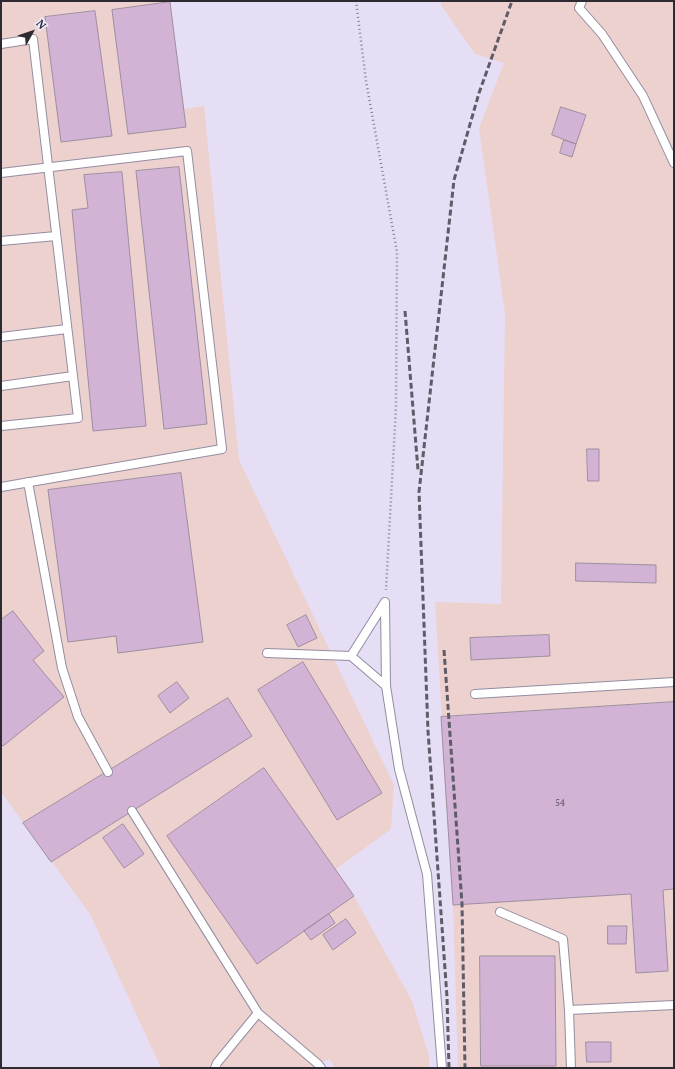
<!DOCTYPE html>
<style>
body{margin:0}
#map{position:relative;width:675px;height:1069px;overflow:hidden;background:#e5def4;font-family:"PT Serif",serif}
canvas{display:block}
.frame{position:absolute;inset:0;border:2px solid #2d2a32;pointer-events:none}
.north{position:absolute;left:12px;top:12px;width:40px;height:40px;-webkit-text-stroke:3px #f2ecfe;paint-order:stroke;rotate:50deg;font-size:11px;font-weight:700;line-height:16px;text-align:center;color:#2d2a32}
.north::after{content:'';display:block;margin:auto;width:14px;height:18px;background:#2d2a32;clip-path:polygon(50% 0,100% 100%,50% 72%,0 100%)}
</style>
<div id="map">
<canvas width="675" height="1069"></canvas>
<div class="frame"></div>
<div class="north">N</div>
</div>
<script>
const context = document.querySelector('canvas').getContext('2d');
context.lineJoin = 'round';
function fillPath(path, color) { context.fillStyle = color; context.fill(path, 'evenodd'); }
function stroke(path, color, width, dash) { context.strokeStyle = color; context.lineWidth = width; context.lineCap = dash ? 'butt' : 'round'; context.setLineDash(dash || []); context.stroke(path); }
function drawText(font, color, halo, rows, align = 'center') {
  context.font = font + ' "PT Serif",serif'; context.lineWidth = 3; context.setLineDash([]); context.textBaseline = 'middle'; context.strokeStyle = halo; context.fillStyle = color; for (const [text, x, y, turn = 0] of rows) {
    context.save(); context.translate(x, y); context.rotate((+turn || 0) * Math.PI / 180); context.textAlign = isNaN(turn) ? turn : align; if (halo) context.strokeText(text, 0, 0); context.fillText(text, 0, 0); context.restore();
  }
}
const industrial = new Path2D(`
 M1,1H170L184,109L204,106L239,460L394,785L391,829L336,869L354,896L412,1001L429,1056V1068H335L330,1059L307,1068H161L90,914L1,792Z
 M441,1H674V1068H458L453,905L435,602L501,604L505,313L479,128L504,63L475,54L441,5Z`);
const building = new Path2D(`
 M170,2L186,127L128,134L112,10Z
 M95,11L112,136L61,142L45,17Z
 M561,107L586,115L576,144L552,135Z
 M564,140L576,144L572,157L560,153Z
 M179,167L207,424L164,429L136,171Z
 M122,172L146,426L93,431L72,210L88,208L84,175Z
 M587,449H599V481H588Z
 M181,473L203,642L118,653L116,636L68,642L48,490Z
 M576,563L656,565V583L576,581Z
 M13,611L44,651L33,660L64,697L3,746L1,744V620Z
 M306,615L317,638L298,647L287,625Z
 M549,635L550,656L471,660L470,638Z
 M303,662L382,793L337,820L258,690Z
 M177,682L189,698L170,713L158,696Z
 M228,698L252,736L51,862L23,823Z
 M674,702V889L663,890L668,971L636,973L631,894L453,905L441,717Z
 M264,768L354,896L257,964L167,836Z
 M123,824L144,854L124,868L103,838Z
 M329,914L335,923L311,940L304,931Z
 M346,919L356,933L333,950L323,935Z
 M608,926H627L626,944H608Z
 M480,956H555L556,1066H481Z
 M586,1042H611V1062H587Z`);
const path = new Path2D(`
 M356,1L366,81L397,252L396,407L386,590`);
const service = new Path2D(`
 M582,1L579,8L602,34L643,96L674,163
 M1,44L33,39L78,418L1,426
 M1,173L187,151L222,449L1,487
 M1,241L56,236
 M1,337L67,329
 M1,386L73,376
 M28,482L62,668L78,717L108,772
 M267,653L351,656L386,686L399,769L427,874L442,1068
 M351,656L385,602L386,686
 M475,694L674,682
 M132,811L258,1013
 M500,912L563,939L569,1010
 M215,1068L217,1063L258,1013L318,1064L321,1068
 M571,1068L569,1010L674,1005`);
const rail = new Path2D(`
 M405,311L418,470
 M444,650L462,904L465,1068
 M449,1068L447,997L428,731L419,492L454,180L479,93L512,1`);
const numberNames = [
 ["54",560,803]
];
fillPath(industrial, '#ecd1cf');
fillPath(building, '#d2b2d5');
stroke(building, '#9e8fa0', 1);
stroke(service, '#938da1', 10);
stroke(path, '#837e8d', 2.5, [1, 3]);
stroke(service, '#fff', 8);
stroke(rail, '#5f5b67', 3, [6, 3]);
drawText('9px', '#564c5b', null, numberNames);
</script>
